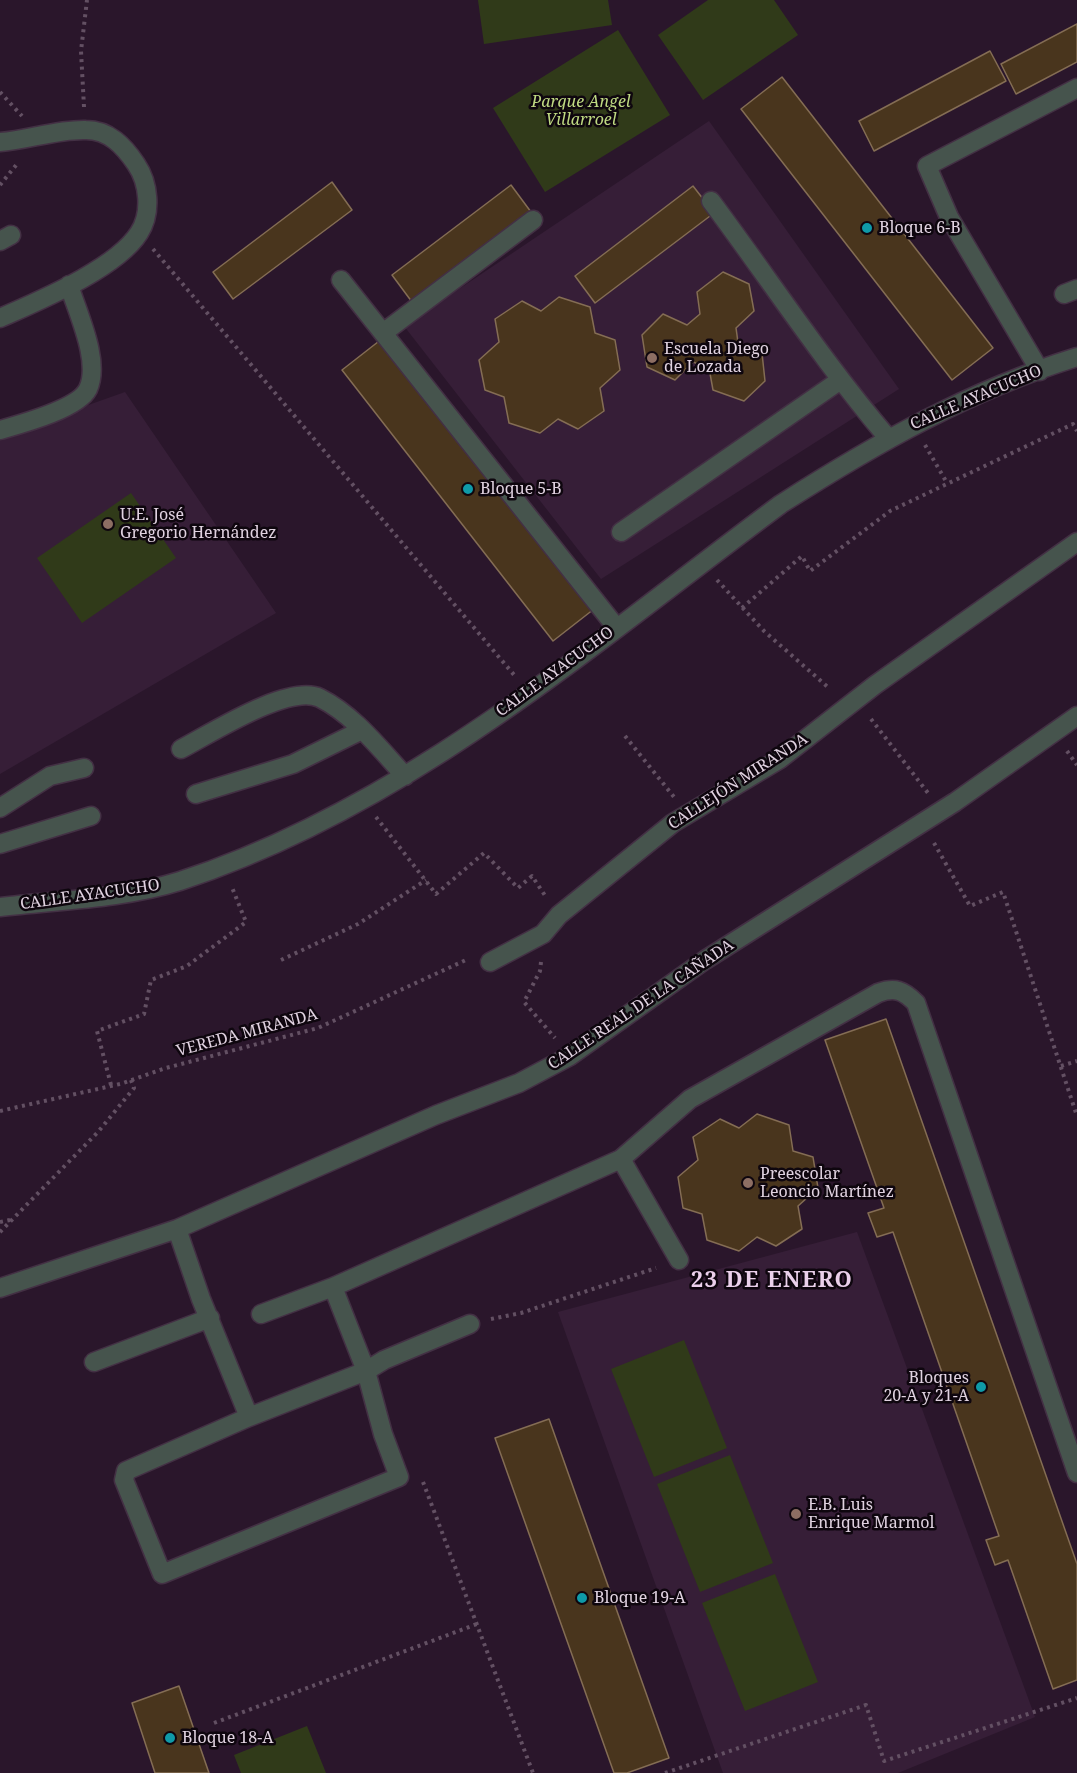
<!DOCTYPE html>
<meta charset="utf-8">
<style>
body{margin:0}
canvas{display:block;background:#2a162b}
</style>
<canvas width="1077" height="1773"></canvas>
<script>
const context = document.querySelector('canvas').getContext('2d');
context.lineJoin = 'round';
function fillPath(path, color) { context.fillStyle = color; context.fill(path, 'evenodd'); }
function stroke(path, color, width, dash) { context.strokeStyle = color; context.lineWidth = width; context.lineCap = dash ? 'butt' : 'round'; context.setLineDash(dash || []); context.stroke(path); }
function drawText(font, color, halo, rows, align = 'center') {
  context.font = font + ' "Noto Serif",serif'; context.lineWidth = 5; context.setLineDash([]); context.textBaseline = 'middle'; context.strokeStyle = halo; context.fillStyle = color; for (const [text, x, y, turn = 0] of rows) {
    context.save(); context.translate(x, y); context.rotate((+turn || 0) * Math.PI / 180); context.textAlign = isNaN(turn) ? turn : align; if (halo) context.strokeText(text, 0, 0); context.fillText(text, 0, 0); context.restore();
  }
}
const built = new Path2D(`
 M709,121L899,389L601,579L404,326Z
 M125,392L276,613L0,774V435L7,434Z
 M857,1232L1035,1717L898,1773H723L558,1312Z`);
const green = new Path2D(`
 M478,0H608L612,25L484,44Z
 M708,0H774L798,35L703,100L658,35Z
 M618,30L670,115L545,192L493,108Z
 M131,493L176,558L82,623L37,558Z
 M684,1340L727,1448L654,1477L611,1369Z
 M730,1455L773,1563L700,1592L657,1484Z
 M775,1574L818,1682L745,1711L702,1603Z
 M307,1726L326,1773H241L234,1755Z`);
const building = new Path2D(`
 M1077,24V62L1016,94L1001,64Z
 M990,51L1006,81L874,151L859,121Z
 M782,77L993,348L952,380L741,109Z
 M332,182L352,210L233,299L213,272Z
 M511,185L531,212L412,302L392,275Z
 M693,186L714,213L595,303L575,276Z
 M723,272L749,284L754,311L736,328L737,335L738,343L762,353L765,381L744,401L713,390L709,368L693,362L675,380L647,367L642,335L663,314L687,325L700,314L697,292Z
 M559,297L590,307L595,333L615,340L620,370L600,388L604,411L578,429L558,419L540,433L509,423L504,397L485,390L479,360L499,342L495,319L522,301L541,311Z
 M383,338L594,609L553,641L342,370Z
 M886,1019L1077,1564V1680L1053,1689L1008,1560L995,1565L986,1540L999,1536L893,1232L877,1237L868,1213L884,1208L825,1040Z
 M757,1114L789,1125L793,1151L813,1157L818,1188L798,1206L802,1229L776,1246L757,1237L739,1251L707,1240L702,1214L683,1208L678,1177L698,1160L693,1137L720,1119L739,1128Z
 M549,1419L669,1758L627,1773H614L495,1438Z
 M179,1686L209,1773H155L132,1703Z`);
const path = new Path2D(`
 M0,92L22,116
 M84,107L81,51L87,0
 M0,185L17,164
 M153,249L515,676
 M925,445L947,483
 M717,580L764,631L830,689
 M742,608L802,556L810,571L890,511L1073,424L1077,431
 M871,719L928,793
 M625,736L674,797
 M1067,751L1077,765
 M376,817L436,894L484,853L518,888L532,876L546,897
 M934,843L970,906L1003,892L1077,1116
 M281,960L358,924L426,880
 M541,962L540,971L524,1002L555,1038
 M1061,1066L1077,1061
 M111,1085L97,1031L144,1014L151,980L187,966L246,922L231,885
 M0,1111L120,1084L166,1068L318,1028L468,959
 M0,1222L10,1220
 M0,1232L98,1132L134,1088L131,1080
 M491,1319L521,1313L656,1268
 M423,1482L533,1773
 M214,1723L477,1624
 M665,1773L866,1705L884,1761L1077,1698`);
const minor = new Path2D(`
 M0,142C28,140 57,129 86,130C109,130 124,146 136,164C149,183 152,213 139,233C116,269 38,301 0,318
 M711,201C770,280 824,363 888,438
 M0,241L11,235
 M341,280L616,627
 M1064,294L1077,289
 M383,333L533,220
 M1040,371L949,217L927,166L1077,88
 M0,430C21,424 78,409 88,389C101,361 77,312 69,285
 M621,532L839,381
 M181,749C210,734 289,683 320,698C354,715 380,749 405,776
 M196,794L293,764L362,730
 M0,808L50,776L84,768
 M0,844L91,816
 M0,907C59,900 123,899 180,881C407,807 592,644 781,504C875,444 970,390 1077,357
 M490,962L543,934L559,915L673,823L780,759L875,685L1077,542
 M621,1159L679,1260
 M177,1229L201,1299L249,1417
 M333,1287L366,1371L383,1434L399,1477L162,1574L124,1480L126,1471L249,1417L366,1371L384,1360L470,1324
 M0,1288L177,1229L436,1115L519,1083L570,1056L705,960L955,802L1077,716
 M261,1314L333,1287L621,1159L690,1099L878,993C895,987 903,990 916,1003L1077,1473
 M94,1362L210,1318`);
const markers = [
 [867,228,6,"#0f9aa8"],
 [652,358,6,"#8d6e63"],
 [468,489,6,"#0f9aa8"],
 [108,524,6,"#8d6e63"],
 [748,1183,6,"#8d6e63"],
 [981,1387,6,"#0f9aa8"],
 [796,1514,6,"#8d6e63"],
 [582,1598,6,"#0f9aa8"],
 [170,1738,6,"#0f9aa8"]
];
const parkNames = [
 ["Parque Angel",581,102],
 ["Villarroel",581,120]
];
const poiNames = [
 ["Bloque 6-B",879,228],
 ["Escuela Diego",664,349],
 ["de Lozada",664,367],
 ["Bloque 5-B",480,489],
 ["U.E. José",120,515],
 ["Gregorio Hernández",120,533],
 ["Preescolar",760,1174],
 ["Leoncio Martínez",760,1192],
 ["Bloques",969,1378,"right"],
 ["20-A y 21-A",969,1396,"right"],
 ["E.B. Luis",808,1505],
 ["Enrique Marmol",808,1523],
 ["Bloque 19-A",594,1598],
 ["Bloque 18-A",182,1738]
];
const streetNames = [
 ["CALLE AYACUCHO",976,398,-23],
 ["CALLE AYACUCHO",555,672,-36],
 ["CALLEJÓN MIRANDA",738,782,-33],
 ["CALLE AYACUCHO",90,895,-8],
 ["CALLE REAL DE LA CAÑADA",641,1005,-34],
 ["VEREDA MIRANDA",247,1033,-15]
];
const districtNames = [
 ["23 DE ENERO",772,1281]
];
fillPath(built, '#361e37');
fillPath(green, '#303a19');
fillPath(building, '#49351d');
stroke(building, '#846d54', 1.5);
stroke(minor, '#433044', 21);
stroke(path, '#635063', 4, [3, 4.5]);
stroke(minor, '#46544d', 18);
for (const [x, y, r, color] of markers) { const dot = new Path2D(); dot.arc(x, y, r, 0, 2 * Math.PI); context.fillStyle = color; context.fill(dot); stroke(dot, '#0e060e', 2); }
drawText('italic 16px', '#bfda82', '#0e060e', parkNames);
drawText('16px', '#e0d2e0', '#0e060e', poiNames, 'left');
drawText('16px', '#e0d2e0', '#0e060e', streetNames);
context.letterSpacing = '1.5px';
drawText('bold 22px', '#ebd0eb', '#0e060e', districtNames);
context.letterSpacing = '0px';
</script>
